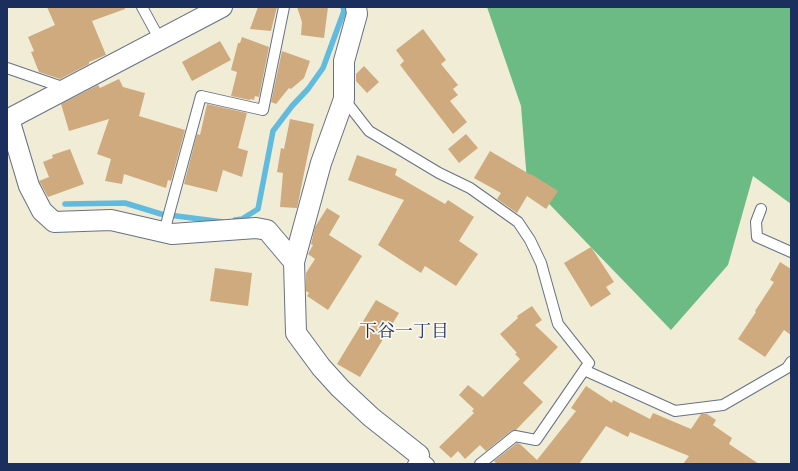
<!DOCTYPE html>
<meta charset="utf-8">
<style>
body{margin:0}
#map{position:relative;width:798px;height:471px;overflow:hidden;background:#f1ecd5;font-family:"Sorts Mill Goudy",serif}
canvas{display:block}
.frame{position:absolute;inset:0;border:8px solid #1b2f5e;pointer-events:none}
</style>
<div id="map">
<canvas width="798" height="471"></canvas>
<div class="frame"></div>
</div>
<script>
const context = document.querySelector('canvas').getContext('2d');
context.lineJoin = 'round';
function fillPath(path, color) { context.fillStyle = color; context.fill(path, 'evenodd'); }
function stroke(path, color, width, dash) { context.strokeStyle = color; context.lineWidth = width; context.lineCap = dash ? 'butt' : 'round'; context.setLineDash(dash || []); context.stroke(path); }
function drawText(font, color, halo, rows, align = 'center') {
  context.font = font + ' "Sorts Mill Goudy","Noto Serif JP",serif'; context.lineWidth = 3.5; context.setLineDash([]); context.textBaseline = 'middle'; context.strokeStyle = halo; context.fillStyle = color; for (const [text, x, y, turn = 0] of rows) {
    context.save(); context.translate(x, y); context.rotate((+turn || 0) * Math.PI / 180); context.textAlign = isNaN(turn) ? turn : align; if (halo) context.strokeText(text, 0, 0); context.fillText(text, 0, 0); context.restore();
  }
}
const forest = new Path2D(`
 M487,7H791V204L753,176L728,265L671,330L527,181L521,106Z`);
const stream = new Path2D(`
 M65,204L125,203L161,214L223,222
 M235,220L242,219L258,209L273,131L292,106L308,89L323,68L344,11L343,7`);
const building = new Path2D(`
 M47,7H125V9L92,21L106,55L89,62V64L60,79L39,72L31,52L34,51L28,37L55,25Z
 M258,7H277L271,31L250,29Z
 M297,7H328L324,38L301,35L302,22Z
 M423,29L446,60L441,64L458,85L453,89L458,95L450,101L467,122L453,134L400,65L404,61L396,50Z
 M242,37L269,47L259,97L255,96L254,100L251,99L250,100L231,96L237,72L231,70L238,43H240Z
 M220,41L231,60L192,81L182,62Z
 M282,51L310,61L304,78L291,89L289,88L276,104L271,102Z
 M364,66L379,82L367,93L356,81V74Z
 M119,79L123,87L145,93L139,116L185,130L171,181L168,180L166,188L124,174L122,184L105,181L111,159L97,154L109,119L69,131L61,104L98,85L100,88Z
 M207,104L247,113L238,148L248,151L242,177L223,170L217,192L184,184L197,134L200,135Z
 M290,119L314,124L297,208L280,207L283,173L277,172L281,148L284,149Z
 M466,134L478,148L459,163L448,149Z
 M70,149L84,184L48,197L39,181L49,177L43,162L53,158L52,155Z
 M490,151L531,175V174L558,191L546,209L527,196L517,213L497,199L501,193L474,178Z
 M357,155L397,169L395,175L445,204L448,200L474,217L459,241L478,254L456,286L425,266L421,273L378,245L404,200L348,180Z
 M327,208L340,216L329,235L362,256L328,310L307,296L309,293L306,291V273L315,259L308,254L313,245L311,244L315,227Z
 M591,247L614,282L606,287L611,294L591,307L564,263Z
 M780,262L791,269V335L784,330L765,357L738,339L756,312L755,311L774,282L770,280Z
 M215,268L252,273L248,306L210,301Z
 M376,300L399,313L360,377L337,364Z
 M532,306L542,320L535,325L558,347L523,383L543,402L516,430L511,431L486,451L480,445L465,459L458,451L451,458L439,447L474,413L472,411L474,409L459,395L468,385L483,397L520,359L515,354L517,353L500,334L518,318L517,316Z
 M586,386L612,403L613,400L650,419L653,413L691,429L701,414H707L716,420L713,425L732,438L729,444L759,464H683L689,456L630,432L628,437L606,426L579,464H497L494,461L517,443L520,444L537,460L576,411L571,408Z`);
const lane = new Path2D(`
 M142,7L160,40
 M7,68L65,88
 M344,99L369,131L439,173L470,188L518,222L530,240L541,263L558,324L589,363L536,440L515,436L480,464
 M761,209L756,222L757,237L791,252
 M164,232L201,96L263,110L284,7
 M584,370L675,411L723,405L787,368L791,362
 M413,464L419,455L429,464`);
const street = new Path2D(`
 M356,7L357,14L344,61V99L321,163L294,262L296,333L321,367L340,388L371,417L419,455
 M9,119L29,186L42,211L54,222L111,220L172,234L256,228L267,230L294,262
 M7,120L222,7`);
const neighbourhoodNames = [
 ["下谷一丁目",404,334]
];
fillPath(forest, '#6dbb84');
stroke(stream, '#61bbde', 5.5);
fillPath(building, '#cfaa7f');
stroke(lane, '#667188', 12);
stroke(street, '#667188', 22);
stroke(lane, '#fff', 10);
stroke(street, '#fff', 20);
drawText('18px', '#1b2f5e', '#fbf7ec', neighbourhoodNames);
</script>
